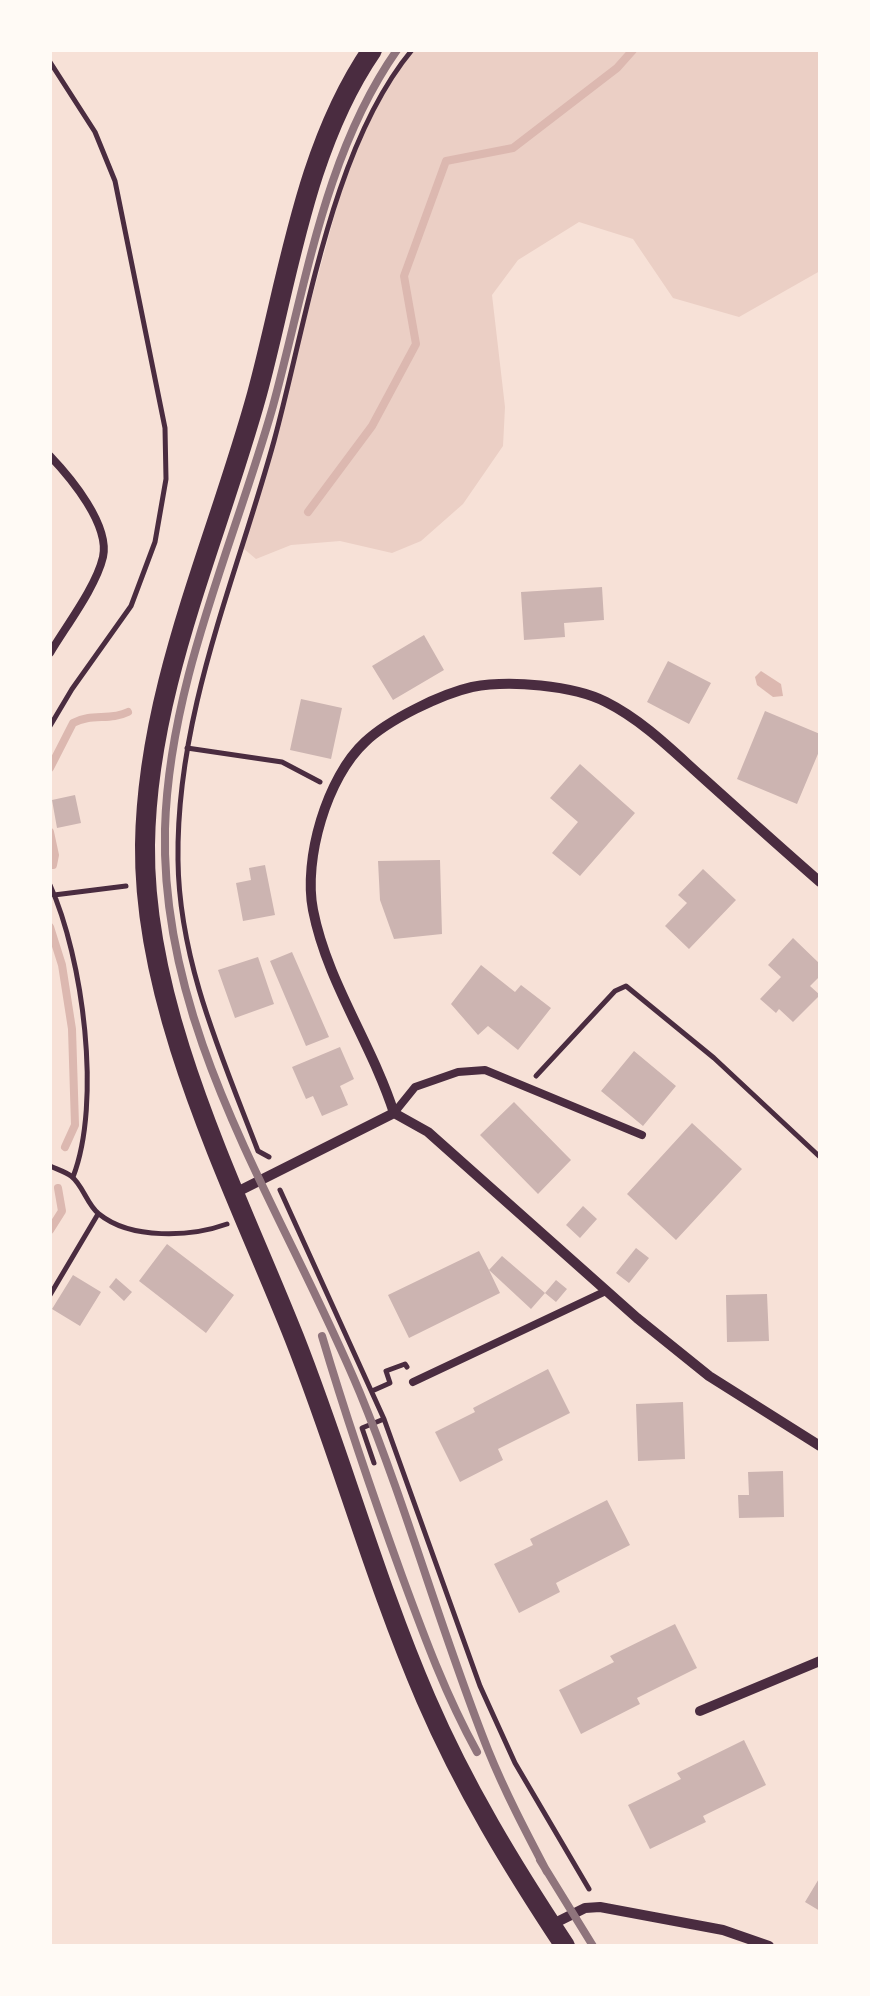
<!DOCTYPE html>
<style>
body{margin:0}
#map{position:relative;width:870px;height:1996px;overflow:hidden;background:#f7e1d7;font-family:Montserrat,sans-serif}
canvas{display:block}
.frame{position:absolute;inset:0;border:52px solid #fffaf5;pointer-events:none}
</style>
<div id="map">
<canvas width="870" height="1996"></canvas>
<div class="frame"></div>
</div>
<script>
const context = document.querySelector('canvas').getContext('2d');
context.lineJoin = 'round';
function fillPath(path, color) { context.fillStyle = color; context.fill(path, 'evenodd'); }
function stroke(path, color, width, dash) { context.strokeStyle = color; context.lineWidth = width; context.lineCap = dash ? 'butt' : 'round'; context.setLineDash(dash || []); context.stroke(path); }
const green = new Path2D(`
 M414,50H820V271L739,317L673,298L633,239L579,222L518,260L492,295L505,407L503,446L463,504L421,541L392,553L340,541L291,545L256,559L243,548L350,159L377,101Z`);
const water = new Path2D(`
 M761,671L781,684L783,696L773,697L757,685L755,677Z`);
const stream = new Path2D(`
 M308,512L372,426L416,344L404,276L446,161L513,148L617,68L633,50
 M50,768L73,723C91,713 110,721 128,712
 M50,832L55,855L53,865
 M50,927L62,965L72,1029L75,1125L65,1147
 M50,1230L62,1211L58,1188`);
const building = new Path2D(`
 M602,587L604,620L564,623L565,637L524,640L521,592Z
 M424,635L444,670L393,700L372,666Z
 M668,661L711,683L689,724L647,702Z
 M301,699L342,708L331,759L290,750Z
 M765,711L820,734V749L797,804L737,779Z
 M580,764L635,813L580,876L552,853L578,822L550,798Z
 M75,795L81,823L57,828L52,800Z
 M440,860L442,934L394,939L380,900L378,861Z
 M265,865L275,915L243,921L236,883L251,880L249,868Z
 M703,869L736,900L689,949L665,926L687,903L678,895Z
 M793,938L820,964V976L810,986L820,995L793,1022L779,1009L776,1013L760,999L781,977L768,965Z
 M292,952L329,1037L306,1046L270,961Z
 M258,957L274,1004L235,1018L218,970Z
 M481,965L515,992L521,985L551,1008L518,1050L488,1026L478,1035L451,1004Z
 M340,1047L354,1079L340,1086L348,1105L322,1116L313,1096L306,1099L292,1067Z
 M634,1051L676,1086L643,1126L601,1091Z
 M514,1102L571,1160L538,1194L480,1135Z
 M692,1123L742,1169L676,1240L627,1194Z
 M583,1206L597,1219L580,1238L566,1225Z
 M167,1244L234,1295L206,1333L139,1281Z
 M636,1248L649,1258L629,1283L616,1273Z
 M479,1251L489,1270L502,1256L545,1293L531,1309L489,1270L500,1293L409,1338L388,1295Z
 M73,1275L101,1292L80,1326L52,1309Z
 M116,1278L132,1292L124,1301L109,1287Z
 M556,1280L567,1289L556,1302L545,1293Z
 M767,1294L769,1341L727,1342L726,1295Z
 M548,1369L570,1413L498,1449L503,1460L460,1482L435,1432L475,1412L473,1408Z
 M683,1402L685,1459L638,1461L636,1404Z
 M783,1471L784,1517L739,1518L738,1495H749L748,1472Z
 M607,1500L630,1545L556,1583L560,1592L519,1613L494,1564L533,1545L530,1539Z
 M675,1624L697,1668L637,1698L640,1704L581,1734L559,1690L614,1662L610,1656Z
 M744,1740L766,1785L703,1816L706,1822L650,1849L628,1805L681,1779L677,1773Z
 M820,1877V1911L805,1902Z`);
const path = new Path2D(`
 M50,62L95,132L115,181L165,428L166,479L155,542L131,606L72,689L50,726
 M187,748L282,762L320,782
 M50,885C83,958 102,1102 73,1177
 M54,895L126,886
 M536,1076L615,991L626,986L714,1058L820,1157
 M269,1157L258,1151C222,1057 179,962 178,860C176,714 236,579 274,441C307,320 332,146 412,50
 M50,1166C56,1169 66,1172 71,1176C83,1185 87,1205 99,1214C131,1240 191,1237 227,1224
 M280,1190L384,1419L480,1686L515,1763L589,1889
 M50,1295L98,1214
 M372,1391L390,1383L386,1371L405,1364L407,1367
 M374,1463L362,1428L384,1419`);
const service = new Path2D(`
 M50,456C71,478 110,525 103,557C96,587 66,626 50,653
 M394,1113L415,1087L458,1072L485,1070L642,1135
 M413,1382L606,1291`);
const minor = new Path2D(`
 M394,1113C372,1044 327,982 313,910C303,859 327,777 365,742C388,720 441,694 472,687C509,680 573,685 606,702C642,720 672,750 701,776C741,812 780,847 820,882
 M235,1193L394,1113L428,1132L637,1318L709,1376L820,1446
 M700,1711L820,1661
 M551,1925L585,1908L600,1907L723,1930L769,1946`);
const secondary = new Path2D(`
 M372,50C304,149 288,280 257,394C216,543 147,689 145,845C143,1011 234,1186 294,1337C341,1456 375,1581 426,1699C464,1787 512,1866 565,1946`);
const rail = new Path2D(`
 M397,50C324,154 306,285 273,406C234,544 169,683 165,829C160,1036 284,1209 360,1393C408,1510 441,1632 488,1750C505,1792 526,1832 547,1872
 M322,1336C346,1417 373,1496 402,1576C424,1636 446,1696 477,1752
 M540,1860L593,1946`);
fillPath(green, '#ebcfc5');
fillPath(water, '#dcb8b0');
stroke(stream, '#dcb8b0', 8);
fillPath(building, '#ccb4b1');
stroke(path, '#4a2c40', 5);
stroke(service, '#4a2c40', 8);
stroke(minor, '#4a2c40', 10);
stroke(secondary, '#4a2c40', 20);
stroke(rail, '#8f747c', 8);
</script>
